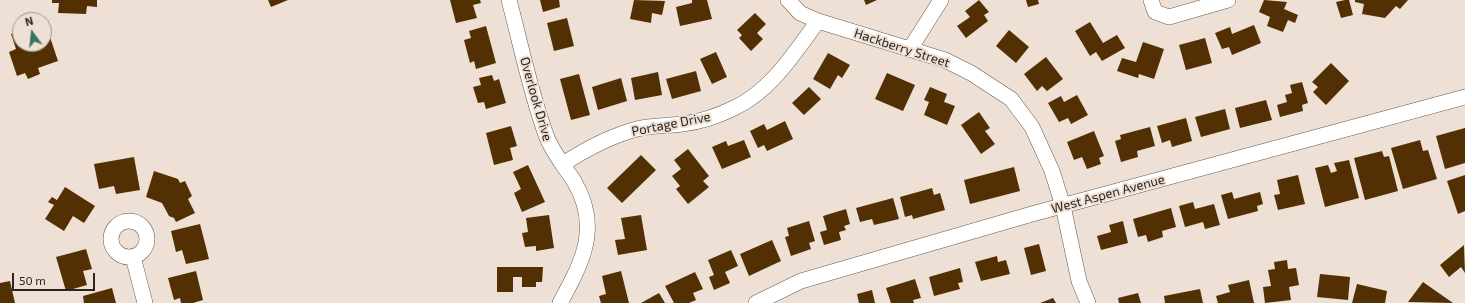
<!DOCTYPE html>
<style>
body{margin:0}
#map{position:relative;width:1465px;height:303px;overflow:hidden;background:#eee0d4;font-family:"Exo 2",sans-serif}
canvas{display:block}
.north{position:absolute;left:12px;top:12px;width:40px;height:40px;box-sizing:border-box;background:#eee0d4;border:1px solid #a0958c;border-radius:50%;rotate:345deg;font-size:11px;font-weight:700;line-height:16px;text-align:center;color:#2a2520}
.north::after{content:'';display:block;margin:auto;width:14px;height:18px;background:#387560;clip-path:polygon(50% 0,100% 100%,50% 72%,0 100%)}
.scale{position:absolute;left:12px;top:273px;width:83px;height:18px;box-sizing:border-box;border:2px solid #2a2520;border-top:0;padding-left:5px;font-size:12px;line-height:14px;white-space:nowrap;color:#2a2520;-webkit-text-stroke:3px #eee0d4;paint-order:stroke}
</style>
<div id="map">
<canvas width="1465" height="303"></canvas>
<div class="north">N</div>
<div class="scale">50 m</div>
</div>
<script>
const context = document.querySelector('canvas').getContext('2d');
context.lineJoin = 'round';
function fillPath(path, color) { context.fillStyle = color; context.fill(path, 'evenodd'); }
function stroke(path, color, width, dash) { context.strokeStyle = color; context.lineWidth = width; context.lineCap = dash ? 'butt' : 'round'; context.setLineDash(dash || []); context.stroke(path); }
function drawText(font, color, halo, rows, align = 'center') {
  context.font = font + ' "Exo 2",sans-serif'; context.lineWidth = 4; context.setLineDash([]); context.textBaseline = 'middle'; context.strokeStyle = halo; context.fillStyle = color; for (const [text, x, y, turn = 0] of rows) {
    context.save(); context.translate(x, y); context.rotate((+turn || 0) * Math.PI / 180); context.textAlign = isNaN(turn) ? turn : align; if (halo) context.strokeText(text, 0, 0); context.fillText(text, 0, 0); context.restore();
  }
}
const building = new Path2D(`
 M52,0H97V7L87,6L86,14L58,13L59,3H52Z
 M268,0H288L271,7Z
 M450,0H480L481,3L473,5L477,18L456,23Z
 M540,0H559L560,7L543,12Z
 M634,0L665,1L662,15L652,13L651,23L630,19Z
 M692,0H707L712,19L680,26L676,7L692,3Z
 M864,0H877L866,5Z
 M979,0L989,12L984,15L988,21L966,38L957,26L970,17L965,11Z
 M1026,0H1038L1039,4L1028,7Z
 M1264,0L1287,2L1284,9L1298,15L1295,23L1288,20L1283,32L1267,26L1270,17L1259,12Z
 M1345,0H1349L1353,15L1341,18L1336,2Z
 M1355,0H1408L1400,9L1396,6L1385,18L1362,14L1364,4L1355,2Z
 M755,13L766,24L757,33L763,39L751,51L739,38L742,35L737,30Z
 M567,18L574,46L554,51L547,23Z
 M1090,22L1103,43L1117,35L1125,48L1102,61L1096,52L1090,56L1075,31Z
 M1254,25L1261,43L1232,55L1229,47L1222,49L1215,33L1230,27L1232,34Z
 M486,26L496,63L476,69L474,61L470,63L464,40L471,38L469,31Z
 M1009,30L1029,47L1016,63L996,46Z
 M20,31V44H44V39L50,37L58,61L38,68L40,74L28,79L25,73L17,76L9,52L16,49L11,34Z
 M1205,38L1212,63L1186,70L1179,45Z
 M1143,42L1164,49L1154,79L1139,74L1138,78L1117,71L1122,58L1136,62Z
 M716,52L727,77L712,84L700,59Z
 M828,53L850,65L842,78L838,75L830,89L813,79Z
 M1046,57L1063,79L1047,91L1042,86L1037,91L1024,74Z
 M1331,63L1349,81L1326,105L1313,92L1318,87L1312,82Z
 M696,71L701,91L672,99L666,79Z
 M658,72L662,95L635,100L631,78Z
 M887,73L915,85L903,111L875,99Z
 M579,74L590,115L571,120L560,79Z
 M492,75L494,81L499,79L506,103L486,109L484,102L478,103L473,87L481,85L479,78Z
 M621,78L627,101L598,110L592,87Z
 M1302,82L1308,103L1302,105L1303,111L1280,117L1277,105L1287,102L1285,95L1292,93L1290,85Z
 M809,87L821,99L804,115L792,103Z
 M930,87L947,94L944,102L955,106L947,125L924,115L929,102L924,100Z
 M1077,95L1088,115L1071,124L1068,118L1059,122L1048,103L1061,96L1064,102Z
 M1266,100L1272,120L1240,128L1235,108Z
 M1225,109L1230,129L1201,137L1195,117Z
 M979,112L990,128L985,131L995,144L981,154L961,125Z
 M1186,118L1192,141L1172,147L1170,140L1162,143L1157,126Z
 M785,121L793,139L767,151L764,145L758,148L750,131L764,124L767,130Z
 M511,126L517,146L510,148L513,160L494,165L486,133Z
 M1150,127L1155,146L1137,151L1138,157L1121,162L1115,141L1121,139L1120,135Z
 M1465,128V163L1445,169L1436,136Z
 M1094,131L1104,156L1099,158L1101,164L1087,169L1082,157L1074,160L1067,142Z
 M744,140L751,157L722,169L712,147L726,141L728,146Z
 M1420,140L1423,151L1428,150L1437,179L1403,189L1391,148Z
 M688,149L709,176L703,181L709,187L688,204L676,189L680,186L672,176L681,169L674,160Z
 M1382,151L1384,157L1389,156L1398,191L1365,200L1354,158Z
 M641,155L656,170L622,203L607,188Z
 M134,157L140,190L116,194L114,186L99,189L94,164Z
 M1349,160L1359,198L1325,207L1315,168L1328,165L1331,173L1337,171L1334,163Z
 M528,165L545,202L522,212L514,193L521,189L513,172Z
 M1014,167L1020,191L970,204L964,180Z
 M154,171L178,179L180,183L185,181L192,196L188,199L195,213L176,222L174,218L169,216L162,203L146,197Z
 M1298,175L1305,204L1278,210L1274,195L1280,194L1277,180Z
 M1465,175V211L1458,214L1447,181Z
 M65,187L95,206L84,223L73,216L64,231L45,219L54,205L48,202L52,197L57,200Z
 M932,188L934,195L940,193L945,210L913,219L912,215L905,217L900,197Z
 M1232,192L1234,199L1260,192L1263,204L1257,206L1258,211L1228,219L1221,195Z
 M893,198L899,219L874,225L872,219L860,222L856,208Z
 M1193,202L1195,209L1214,204L1220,225L1205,229L1203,222L1185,227L1179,206Z
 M1171,208L1176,227L1162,231L1163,237L1148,242L1146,235L1138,237L1133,219Z
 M846,209L850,224L844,226L846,230L839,232L841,240L824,245L820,232L827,230L823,216Z
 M549,215L554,248L536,251V246L525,247L522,233L528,232L526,218Z
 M641,215L647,250L618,255L615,240L625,239L621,218Z
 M809,221L815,241L809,243L811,249L791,256L785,237L789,236L787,228Z
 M1123,221L1128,243L1101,250L1097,236L1111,232L1109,225Z
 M200,224L209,259L186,264L182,250L176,252L171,231Z
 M772,240L781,261L749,276L740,254Z
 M1039,244L1046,271L1031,275L1024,248Z
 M1464,245L1465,273L1461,267L1449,277L1440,265Z
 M86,249L92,269L83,271L87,285L66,291L56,257Z
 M731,250L738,266L725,272L730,283L714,290L709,277L714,275L708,260Z
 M997,256L998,262L1006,260L1010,274L981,281L975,262Z
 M1287,260L1288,269L1296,268L1299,285L1289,287L1291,300L1265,303L1263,287L1271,286L1268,270L1275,269L1274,262Z
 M497,267H543L542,282H536V287H522V277H513V292H497Z
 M960,268L963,282L958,283L960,289L934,296L929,277Z
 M196,271L203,300L193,303H181L180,298L174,300L168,278Z
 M621,271L629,303H601L599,296L606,294L602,276Z
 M695,272L703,289L693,293L696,300L689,303H674L665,286Z
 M1320,274L1350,277L1348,300L1317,297Z
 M915,279L921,298L913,300L914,303H891L886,288Z
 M1249,280L1254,303H1218L1216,296L1230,292L1228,285Z
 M10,281L15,303H0V283Z
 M1423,282L1453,303L1408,302Z
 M1357,284L1387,291L1385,303H1352Z
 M112,288L116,303H84L83,296Z
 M1200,289L1203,303H1165L1164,296Z
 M872,290L875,303H859L857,294Z
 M659,293L665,303H641Z
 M1138,293L1141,303H1119L1118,298Z
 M1053,298L1056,303H1040Z`);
const minor = new Path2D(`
 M509,0C521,45 530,91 546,135C552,152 564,166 574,181C601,227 583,261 560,303
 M788,0L800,13L818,21L945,60L971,73L1011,99L1032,127L1052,171L1063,206L1079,281L1088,303
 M1151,0L1155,12L1169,17L1228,0
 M910,49L941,0
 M563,164C586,149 610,136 637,129C651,125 668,126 682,124C700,122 718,116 734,108C771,91 795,52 818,21
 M111 239a18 18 0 1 1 36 0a18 18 0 1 1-36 0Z
 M133,257L145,303
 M756,303L801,281L1032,214L1465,97`);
const streetNames = [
 ["Hackberry Street",902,48,18],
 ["Overlook Drive",536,99,74],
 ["Portage Drive",671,124,-11],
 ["West Aspen Avenue",1108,194,-15]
];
fillPath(building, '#523003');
stroke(minor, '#665a50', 16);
stroke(minor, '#fff', 15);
drawText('13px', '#2a2520', '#eee0d4', streetNames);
</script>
